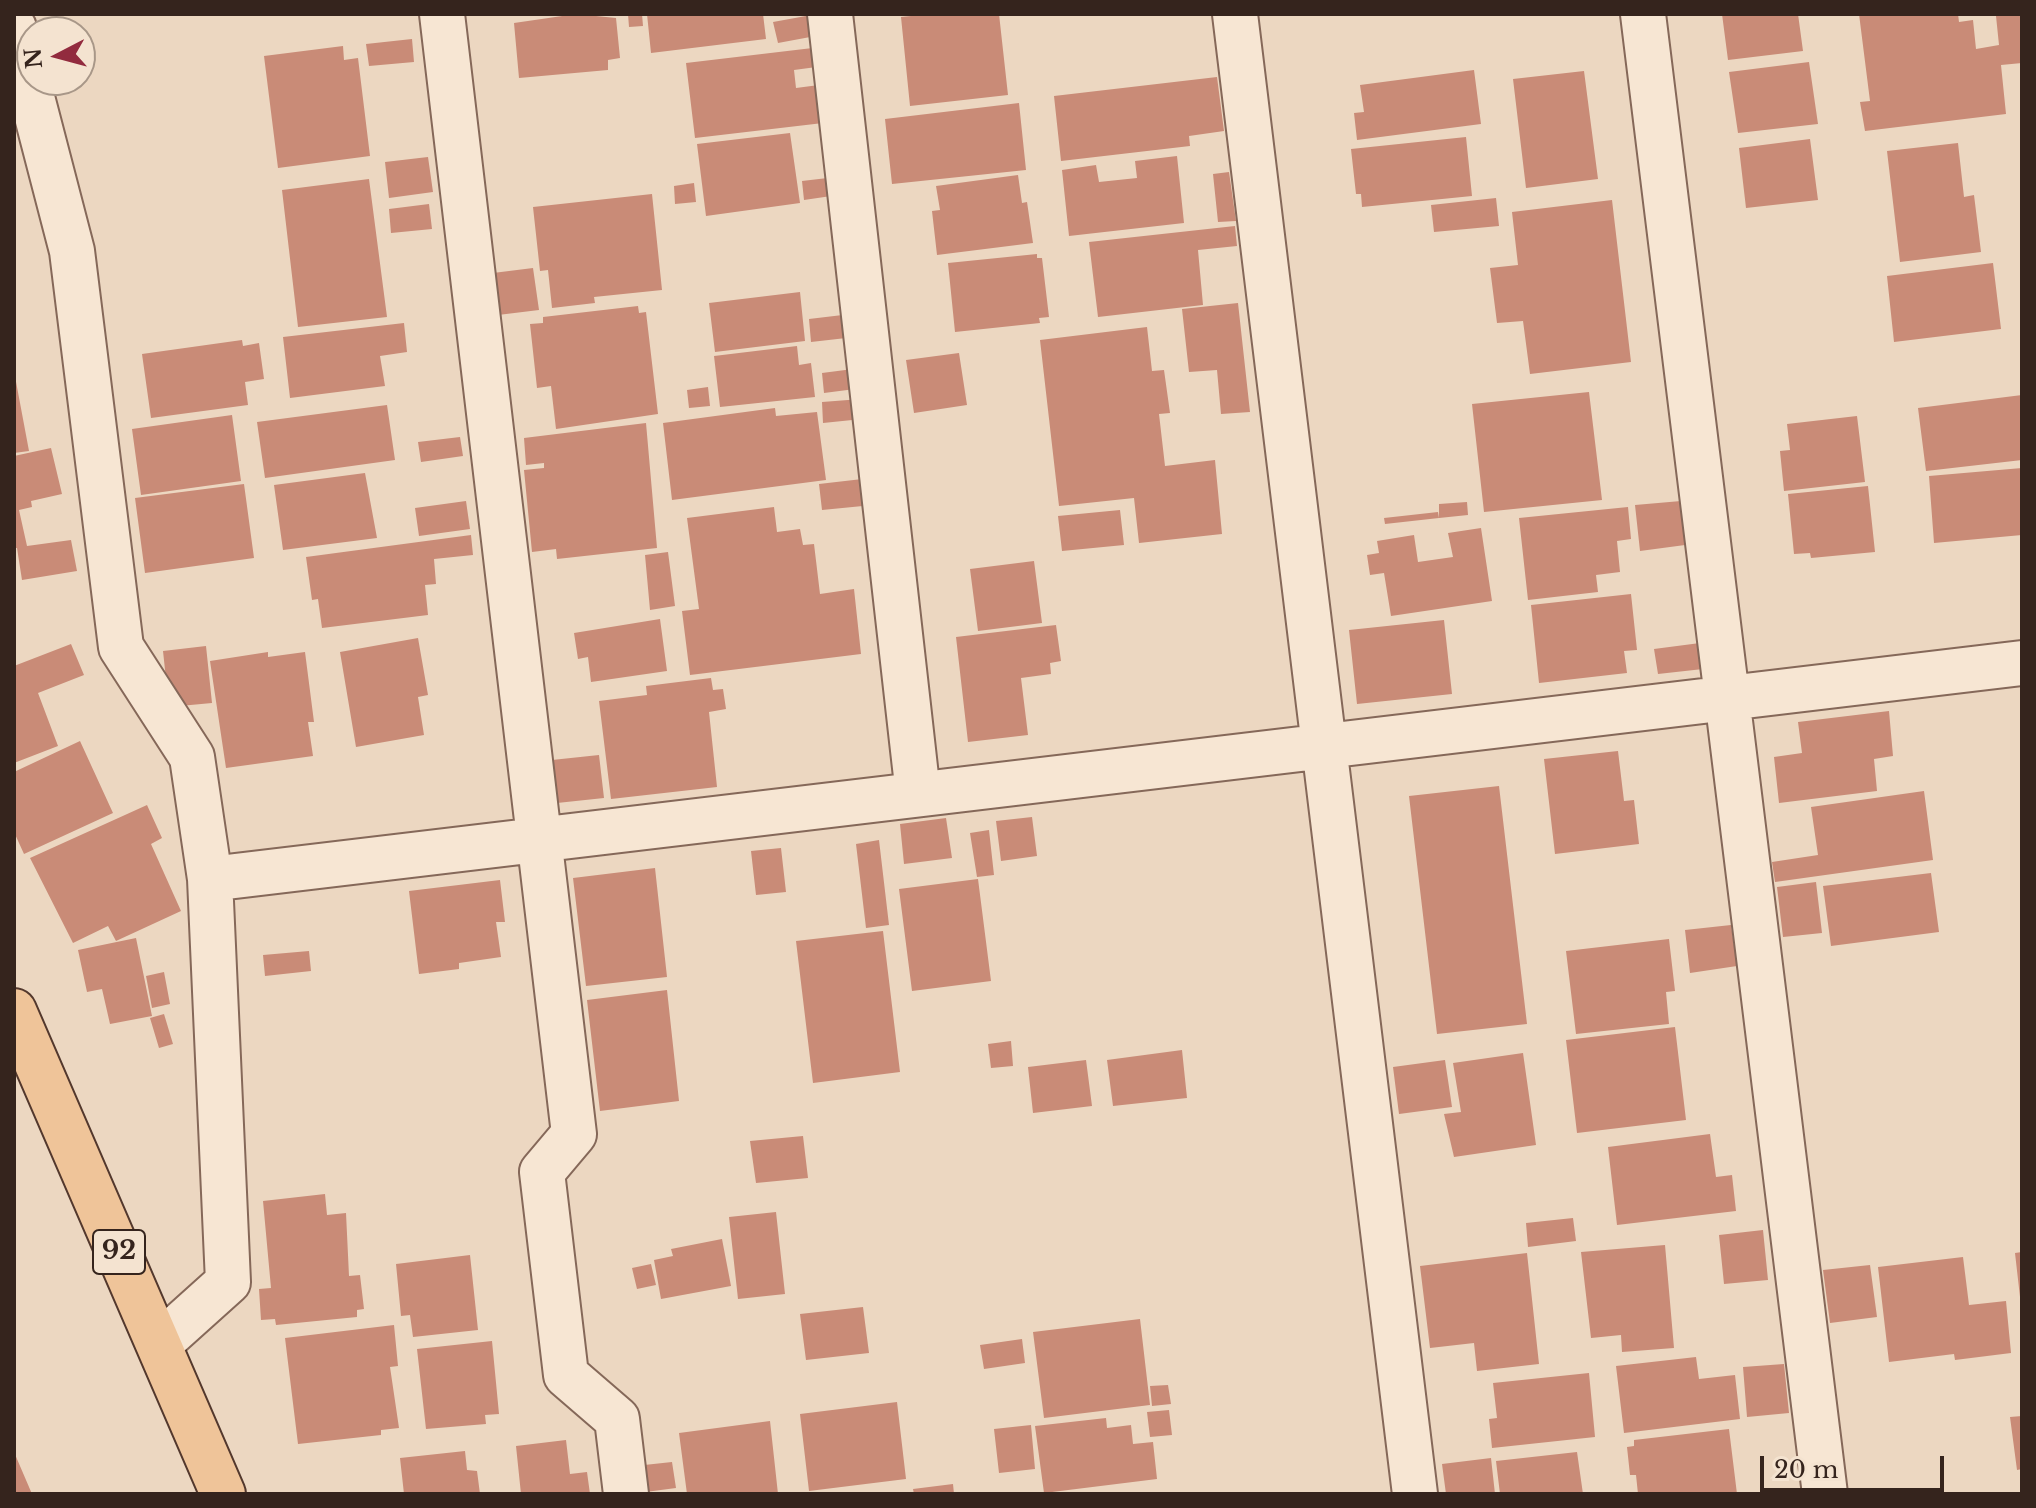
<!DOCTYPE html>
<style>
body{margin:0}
#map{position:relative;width:2036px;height:1508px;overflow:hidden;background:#ecd7c1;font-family:"Libre Baskerville",serif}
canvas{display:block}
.frame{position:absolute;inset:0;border:16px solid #35241d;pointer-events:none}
.north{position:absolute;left:16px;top:16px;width:80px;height:80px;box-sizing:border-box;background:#f4e3d0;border:2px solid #a89788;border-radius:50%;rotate:264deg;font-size:22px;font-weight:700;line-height:32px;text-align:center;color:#35241d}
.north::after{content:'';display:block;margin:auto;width:28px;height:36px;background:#922b3e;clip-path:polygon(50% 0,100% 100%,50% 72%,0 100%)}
.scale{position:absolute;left:1760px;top:1456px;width:184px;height:36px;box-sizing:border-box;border:4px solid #35241d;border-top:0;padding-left:10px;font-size:24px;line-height:28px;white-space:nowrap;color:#35241d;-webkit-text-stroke:6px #f4e3d0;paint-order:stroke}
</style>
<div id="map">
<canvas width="2036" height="1508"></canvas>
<div class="frame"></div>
<div class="north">N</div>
<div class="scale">20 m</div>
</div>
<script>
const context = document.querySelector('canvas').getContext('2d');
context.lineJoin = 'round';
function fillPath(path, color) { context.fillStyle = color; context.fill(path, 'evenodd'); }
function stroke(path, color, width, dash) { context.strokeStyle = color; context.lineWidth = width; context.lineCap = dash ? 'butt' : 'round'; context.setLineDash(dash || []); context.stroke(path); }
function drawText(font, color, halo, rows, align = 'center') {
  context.font = font + ' "Libre Baskerville",serif'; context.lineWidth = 6; context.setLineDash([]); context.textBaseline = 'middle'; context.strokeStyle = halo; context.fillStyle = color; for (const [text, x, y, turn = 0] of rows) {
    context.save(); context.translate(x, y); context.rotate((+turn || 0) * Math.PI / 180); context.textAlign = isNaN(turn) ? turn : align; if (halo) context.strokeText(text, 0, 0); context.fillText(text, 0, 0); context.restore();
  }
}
const building = new Path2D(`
 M576,14L616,18L620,58L608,60V70L519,78L514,23Z
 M628,14H642L643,26L629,27Z
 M647,14H763L766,39L651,53Z
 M817,14L821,35L778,43L773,22Z
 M931,14H999L1008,95L910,106L901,17Z
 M1722,14H1798L1803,51L1728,60Z
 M1859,14H1958L1959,22L1973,20L1976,49L1999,45L1996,16L2022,14V63L2001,65L2006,114L1865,131L1860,102L1870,101Z
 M412,39L414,62L369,66L366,44Z
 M343,46L344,60L358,58L370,156L278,168L264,56Z
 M821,47L824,66L794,70L796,88L819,85L823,123L695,138L686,63Z
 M1809,62L1818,124L1738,133L1729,72Z
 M1474,70L1481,124L1357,140L1354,113L1364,112L1360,85Z
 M1584,71L1598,179L1526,188L1513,79Z
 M1217,77L1224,131L1189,136L1190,146L1061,161L1054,96Z
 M1019,103L1026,170L892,184L885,119Z
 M790,133L800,203L706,216L697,144Z
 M1466,137L1472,196L1362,207L1361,194H1356L1351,149Z
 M1810,139L1818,200L1746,208L1739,148Z
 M1958,143L1964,197L1974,195L1981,252L1900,262L1887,151Z
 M1177,156L1184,223L1069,236L1062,170L1096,165L1099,182L1137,178L1135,161Z
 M428,157L433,192L389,198L385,162Z
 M1229,172L1236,221L1218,222L1213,174Z
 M1018,175L1022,203L1027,202L1033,243L937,255L932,211L940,210L936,186Z
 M836,177L838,195L804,200L802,181Z
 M369,179L387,317L298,327L282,190Z
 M694,183L696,202L675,204L674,186Z
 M652,194L662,290L594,297L595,303L552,308L548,270L540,271L533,207Z
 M1496,198L1499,226L1434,232L1431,205Z
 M1612,200L1631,362L1530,374L1523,321L1497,323L1490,268L1518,265L1512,212Z
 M429,204L432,229L391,233L389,209Z
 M1235,226L1237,246L1198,250L1203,305L1098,317L1089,242Z
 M1037,254V258H1042L1049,317L1039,318L1040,323L955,332L948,263Z
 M1993,263L2001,329L1894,342L1887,276Z
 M533,268L539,310L498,315L493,273Z
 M800,292L805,341L715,352L709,303Z
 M1238,303L1250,412L1221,414L1217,370L1189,372L1182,309Z
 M638,306L639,313L646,312L658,414L556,429L551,386L537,388L530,324L543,323V317Z
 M851,314L855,337L811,342L809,319Z
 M404,323L407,352L380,356L385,386L290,398L283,337Z
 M1147,327L1152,371L1164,370L1170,413L1159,414L1165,466L1215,460L1222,534L1139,543L1134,498L1059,506L1040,340Z
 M242,340L243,346L259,343L264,379L245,382L248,405L151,418L142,354Z
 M797,346L799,365L811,363L815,397L720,407L714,356Z
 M959,353L967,405L914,413L906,360Z
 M853,369L855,389L824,393L822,373Z
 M14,371L29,451L14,453Z
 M708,387L710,406L689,408L687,390Z
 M1589,392L1602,500L1484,512L1472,404Z
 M2022,395V460L1926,471L1918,408Z
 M861,399L862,419L823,423L822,402Z
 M387,405L395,460L265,478L257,422Z
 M775,408L776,416L817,412L826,480L672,500L663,423Z
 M232,415L241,481L141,495L132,429Z
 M1857,416L1865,482L1784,491L1780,451L1790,450L1787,424Z
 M646,423L657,548L557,559L556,549L532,552L524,470L544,468V463L526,465L524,438Z
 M460,437L463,456L421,462L418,442Z
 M51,448L62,494L31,501L32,507L19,510L27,546L71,540L77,571L22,580L17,548H14V456Z
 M2022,468V535L1934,543L1929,476Z
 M365,473L377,538L283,550L274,485Z
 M871,478L873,505L822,510L819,484Z
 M244,484L254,558L145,573L135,498Z
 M1868,486L1875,552L1811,558L1810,553L1794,554L1788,494Z
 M466,501L470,529L419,536L415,508Z
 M1681,501L1685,545L1640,551L1635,505Z
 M1467,502L1468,515L1439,518V504Z
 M774,507L777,532L800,529L803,545L814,544L820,594L854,589L861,654L690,675L682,611L699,609L687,518Z
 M1628,507L1631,539L1617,541L1620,572L1596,575L1598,592L1528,600L1519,518Z
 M1120,510L1124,545L1062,551L1058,516Z
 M1438,512L1439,518L1385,524L1384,518Z
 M1481,528L1492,601L1391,616L1384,573L1370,575L1367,555L1379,553L1377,541L1414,535L1418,562L1453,557L1448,533Z
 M471,535L473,555L434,559L436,584L425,585L428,615L322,628L318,599L312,600L306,557Z
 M668,552L675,606L650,610L645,555Z
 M1034,561L1042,623L978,631L970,569Z
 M1631,594L1637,650L1624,651L1627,673L1539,683L1531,605Z
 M660,619L667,671L591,682L588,657L578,659L574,633Z
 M1444,620L1452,694L1357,704L1349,630Z
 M1056,625L1061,661L1050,663L1051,674L1021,678L1028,735L968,742L956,637Z
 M418,638L428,695L418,697L424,735L356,747L340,652Z
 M1700,643L1703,669L1658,674L1654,649Z
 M71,644L84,675L38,693L58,746L14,763V666Z
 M206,646L212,703L169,707L163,651Z
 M268,652V657L305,652L314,722H308L313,756L226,768L210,661Z
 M711,678L713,690L723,689L726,709L709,712L717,787L611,799L599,701L647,695L646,686Z
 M1889,711L1893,756L1874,759L1877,791L1779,803L1774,757L1802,753L1798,722Z
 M80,741L113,813L24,854L14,832V772Z
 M1618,751L1624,801L1634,800L1639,844L1555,854L1544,759Z
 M599,755L604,798L557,803L552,760Z
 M1499,786L1527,1024L1437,1034L1409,796Z
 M1924,791L1933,860L1775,882L1772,862L1818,855L1811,807Z
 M147,805L162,838L151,844L181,911L116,941L108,926L73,943L30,858Z
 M1032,817L1037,856L1001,861L996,821Z
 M946,818L952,858L904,864L900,824Z
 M989,830L994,875L977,877L970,833Z
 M879,840L889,925L866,928L856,844Z
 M781,848L786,892L756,895L751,851Z
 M655,868L667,977L586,986L573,878Z
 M1931,873L1939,932L1831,946L1823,886Z
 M978,879L991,981L912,991L899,889Z
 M500,880L505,922H496L501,957L459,963V969L419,974L409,891Z
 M1816,882L1822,933L1783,937L1777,887Z
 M1731,925L1737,966L1690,973L1685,930Z
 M883,931L900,1072L813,1083L796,941Z
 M136,938L152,1016L110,1024L102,989L87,992L78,950Z
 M1669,939L1675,991L1666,992L1669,1024L1576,1034L1566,951Z
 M309,951L311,971L265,976L263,955Z
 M164,972L170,1004L152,1008L146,976Z
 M667,990L679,1101L600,1111L587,1000Z
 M164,1014L173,1044L159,1048L150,1018Z
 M1675,1027L1686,1120L1577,1133L1566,1040Z
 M1011,1041L1013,1066L991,1068L988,1044Z
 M1182,1050L1187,1098L1113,1106L1107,1060Z
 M1523,1053L1536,1145L1454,1157L1444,1114L1461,1112L1453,1063Z
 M1086,1060L1092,1106L1033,1113L1028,1067Z
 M1445,1060L1452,1107L1399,1114L1393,1067Z
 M1710,1134L1716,1177L1732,1175L1736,1211L1617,1225L1608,1147Z
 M803,1136L808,1178L756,1183L750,1141Z
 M325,1194L327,1215L346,1213L349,1276L360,1275L364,1309L357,1310V1317L276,1325L275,1319L261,1320L259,1289L271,1288L263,1201Z
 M776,1212L785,1294L738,1299L729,1217Z
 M1573,1218L1576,1241L1528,1247L1526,1223Z
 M1763,1230L1768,1280L1724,1284L1719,1235Z
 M722,1239L731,1286L661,1299L654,1260L673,1256L671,1249Z
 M1665,1245L1674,1348L1622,1352L1621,1335L1591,1338L1581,1252Z
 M2022,1252V1297H2020L2015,1253Z
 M1527,1253L1539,1364L1477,1371L1474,1343L1430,1348L1420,1266Z
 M470,1255L478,1330L413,1337L410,1315L401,1316L396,1264Z
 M1963,1257L1969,1305L2006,1301L2011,1353L1955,1360L1954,1354L1889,1362L1878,1267Z
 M651,1264L656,1285L637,1289L632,1268Z
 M1870,1265L1877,1317L1830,1323L1823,1270Z
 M863,1307L869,1353L806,1360L800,1314Z
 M1140,1319L1150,1405L1044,1418L1033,1332Z
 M394,1325L398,1366L390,1367L399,1428L381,1430V1435L298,1444L285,1338Z
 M1022,1339L1025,1363L984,1369L980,1345Z
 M492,1341L499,1414L485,1415L486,1424L426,1429L417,1349Z
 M1696,1357L1699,1379L1735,1375L1740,1419L1624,1433L1616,1366Z
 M1784,1364L1789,1413L1747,1417L1743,1367Z
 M1589,1373L1595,1437L1492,1448L1489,1419L1497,1418L1493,1383Z
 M1168,1385L1171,1404L1152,1406L1150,1386Z
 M897,1402L906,1479L809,1491L800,1414Z
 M1169,1410L1172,1435L1150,1437L1147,1412Z
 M2022,1416V1469L2017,1470L2010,1417Z
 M1106,1418L1107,1428L1131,1425L1133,1444L1153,1442L1157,1479L1044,1493L1035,1426Z
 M770,1421L778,1494H687L679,1433Z
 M1031,1425L1035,1469L999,1473L994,1429Z
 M1729,1429L1737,1494H1638L1636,1475H1630L1627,1447L1634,1446V1440Z
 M566,1440L570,1474L587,1472L590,1494H521L516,1446Z
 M465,1451L467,1470L477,1471L480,1494H404L400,1458Z
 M14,1452L32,1494H14Z
 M1577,1452L1583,1494H1500L1496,1461Z
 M1491,1458L1495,1494H1446L1442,1464Z
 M672,1462L676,1488L638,1493L635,1466Z
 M953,1484L954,1494H914L913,1489Z`);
const street = new Path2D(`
 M442,14L574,1134L542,1172L566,1375L617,1419L626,1494
 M830,14L918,794
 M1235,14L1415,1494
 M1643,14L1825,1494
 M14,28L72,251L121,647L192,757L210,879L228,1282L159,1344
 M210,879L2022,663`);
const primary = new Path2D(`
 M14,1011L223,1494`);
const shields = [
 [119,1252,52]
];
const shieldNames = [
 ["92",119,1252]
];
fillPath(building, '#c98b77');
stroke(street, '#856859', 48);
stroke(primary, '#53382d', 48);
stroke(street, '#f7e6d3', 44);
stroke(primary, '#efc499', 44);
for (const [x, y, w] of shields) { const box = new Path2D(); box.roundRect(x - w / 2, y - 22, w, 44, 6); context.fillStyle = '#f4e3d0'; context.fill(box); stroke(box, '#35241d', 2); }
drawText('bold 26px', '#35241d', null, shieldNames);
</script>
